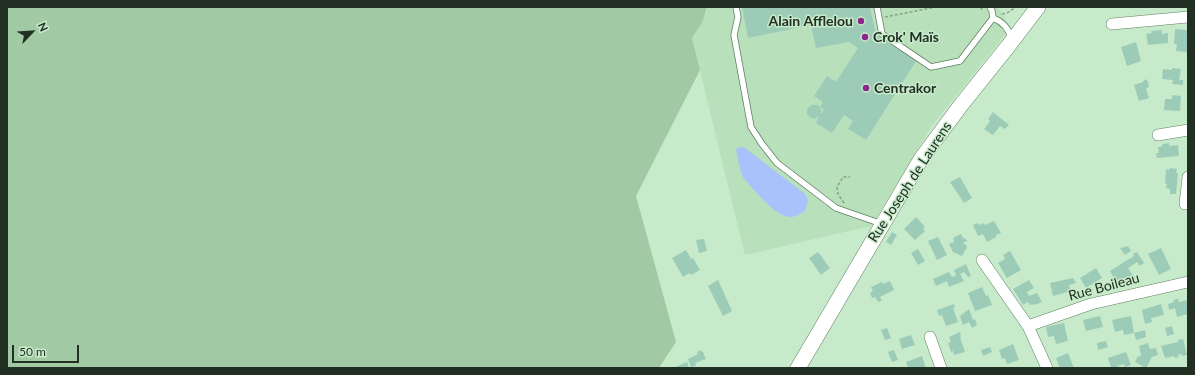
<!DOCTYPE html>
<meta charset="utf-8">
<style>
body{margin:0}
#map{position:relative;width:1195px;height:375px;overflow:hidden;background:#c7eaca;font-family:Lato,sans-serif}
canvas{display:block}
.frame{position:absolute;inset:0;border:8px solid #223023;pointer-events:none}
.north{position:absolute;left:12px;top:12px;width:40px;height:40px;-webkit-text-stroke:3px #c7eaca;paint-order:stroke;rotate:65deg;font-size:11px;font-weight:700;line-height:16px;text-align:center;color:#223023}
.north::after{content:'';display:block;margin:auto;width:14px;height:18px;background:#223023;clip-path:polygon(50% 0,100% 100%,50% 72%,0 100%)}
.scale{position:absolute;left:12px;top:345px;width:67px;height:18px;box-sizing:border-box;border:2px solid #223023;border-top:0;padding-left:5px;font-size:12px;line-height:14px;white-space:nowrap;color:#223023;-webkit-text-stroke:3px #c7eaca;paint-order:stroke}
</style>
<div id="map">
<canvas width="1195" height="375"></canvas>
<div class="frame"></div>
<div class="north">N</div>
<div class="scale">50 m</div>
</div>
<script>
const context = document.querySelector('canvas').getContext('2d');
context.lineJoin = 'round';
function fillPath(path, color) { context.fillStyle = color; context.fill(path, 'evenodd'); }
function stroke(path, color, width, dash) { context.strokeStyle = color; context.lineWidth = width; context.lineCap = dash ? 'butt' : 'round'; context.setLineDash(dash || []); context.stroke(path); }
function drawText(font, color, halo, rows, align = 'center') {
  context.font = font + ' Lato,sans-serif'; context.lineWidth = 3; context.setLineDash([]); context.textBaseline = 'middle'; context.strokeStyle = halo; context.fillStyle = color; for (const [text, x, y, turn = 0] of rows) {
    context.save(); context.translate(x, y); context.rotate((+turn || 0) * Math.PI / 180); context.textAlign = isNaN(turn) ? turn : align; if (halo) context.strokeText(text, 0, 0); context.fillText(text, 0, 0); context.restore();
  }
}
const built = new Path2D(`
 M707,7H998L1005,19L1011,27L931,127L871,226L745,255L692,38L697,31L707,11Z`);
const green = new Path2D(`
 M7,7H707L702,23L692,38L700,70L636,196L676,342L659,368H7Z`);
const water = new Path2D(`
 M741,147L745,148L805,194L808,200L805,211C800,214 796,217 790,217C775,217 754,189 744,179L741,173L736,150L737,148Z`);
const building = new Path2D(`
 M742,7H870L876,35L916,61L866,140L848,129L853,121L844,115L832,133L816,123L819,116L814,119L810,117L807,114V109L812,105H818L821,109V114L824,109L820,107L823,102L814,96L827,76L836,82L858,48L849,42L816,48L811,25L748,38Z
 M1175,29L1187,30V52L1176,51L1177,44H1174Z
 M1162,30V34L1168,33V43L1148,45L1146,34L1152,33L1151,31Z
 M1136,42L1141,61L1127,66L1121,47Z
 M1172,68L1181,69L1179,80H1183V85L1172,84L1173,80L1162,79L1163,69L1172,70Z
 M1147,79L1149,87L1146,88L1149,98L1139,101L1134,85L1143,82V81Z
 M1172,95L1181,96L1180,111L1164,110L1165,99H1172Z
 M993,112L1009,125L1005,129L1000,126L993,135L984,129L990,121L988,119Z
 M1169,143V146L1178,145L1179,156L1157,158L1156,153H1159L1158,147H1161L1163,144Z
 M1170,168L1177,169L1176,173H1178L1176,194H1170V189L1166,188L1167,184L1165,183L1166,169L1169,170Z
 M960,177L972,198L964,203L950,182Z
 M916,217L925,227L923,229L925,231L915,240L904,229Z
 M994,221L1001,233L996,235V237L987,242L983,234L978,236L973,225L978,223L979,225L983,223L985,225Z
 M892,232L897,235L891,245L886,242Z
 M961,234L964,239L965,238L967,241L963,243L967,246L966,250H965L962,256L953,252L949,244L954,242L953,238Z
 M938,237L947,255L937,260L928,241Z
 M704,239L707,251L699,253L696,240Z
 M1128,246L1131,251L1125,255L1120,248Z
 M1161,248L1171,269L1159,275L1148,254Z
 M918,249L925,261L918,265L911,253Z
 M686,250L691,259L693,258L700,270L691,275L690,273L683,277L672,258Z
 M1010,251L1021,270L1007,278L998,263L1005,259L1003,255Z
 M818,252L830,268L821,275L809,258Z
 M1137,252L1144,263L1140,266L1137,262L1128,268L1134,277L1126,281L1124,278L1116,282L1110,271L1134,256L1133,254Z
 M966,264L971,276L968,277L964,272L960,274L964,281L949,287L947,281L936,286L933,279L949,272L952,277L956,275L954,270Z
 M1096,268L1102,278L1086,288L1080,278Z
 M1073,278L1076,283L1069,285L1071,291L1053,296L1050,283Z
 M718,280L732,311L723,316L708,286Z
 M1029,280L1034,288L1027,292L1029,296L1037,293L1042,302L1034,305L1033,304L1030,305L1028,302L1023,305L1013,289Z
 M890,281L894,290L880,297L882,301L878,302L875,297L872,298L870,293L873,291L871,287L882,282L883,284Z
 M982,287L986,296L988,295L992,305L975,311L968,293Z
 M1178,299L1179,302L1188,300L1187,309L1188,314L1177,317L1175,308L1169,310L1168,304L1174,302L1173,300Z
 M954,304L955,307L953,308L958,322L946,326L942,315L939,316L937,310Z
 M1161,304L1164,315L1151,318L1152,322L1145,324L1142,310Z
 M969,309L973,320L975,319L977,325L972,328L969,322L963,325L960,316Z
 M1100,316L1103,327L1086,331L1083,320Z
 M1131,316L1134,333L1124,335L1123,330L1115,332L1112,320Z
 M1064,323L1068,341L1056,344L1054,336L1048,337L1046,327Z
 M1172,326L1174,334L1167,336L1165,328Z
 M887,328L891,338L885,340L881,330Z
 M1145,330L1146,337L1136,340L1134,333Z
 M960,332L961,337H960L965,352L954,355L953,351L951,352L948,343L951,342L949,337Z
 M911,335L915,345L902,349L899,339Z
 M1183,339L1187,355L1182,356L1181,354L1178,355L1179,357L1175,358L1174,356L1165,358L1161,346L1178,342V340Z
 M1106,341L1108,347L1098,350L1097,343Z
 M1148,343L1150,349L1156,348L1158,355L1152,357L1146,368L1135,362L1138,356L1140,357L1141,355L1139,346Z
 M1013,344L1019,360L1007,364L1005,358L1002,359L999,350Z
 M990,347L992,352L983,356L981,350Z
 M701,350L702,352H703L706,359L695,363L696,366L691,367L688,359L698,354L697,352Z
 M894,350L898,360L892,362L888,352Z
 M1126,352L1131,365L1125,367L1124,364L1118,366V367L1111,368L1108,358Z
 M1068,353L1074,368H1060L1056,358Z
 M922,356L926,368H908L906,362Z
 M687,362L689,368H673Z`);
const path = new Path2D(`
 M981,7L982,10
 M1002,14L1007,13L1016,7
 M885,17L936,7
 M844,203L838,194L837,187L843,177H850`);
const lane = new Path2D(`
 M736,7L738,17L734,35L751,127L762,144L777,163L836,208L882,224
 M877,7L882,34L931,67L960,61L993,18L992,11L990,7
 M993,18C1003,22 1009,28 1011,39`);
const street = new Path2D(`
 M1112,24L1188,17
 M1158,135L1188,130
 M1185,204L1188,177
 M982,260L1028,326L1047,368
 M1028,326L1091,304L1188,282
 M930,337L941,368`);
const secondary = new Path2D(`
 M798,368L921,159L961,105L1009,45L1038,7`);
const markers = [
 [861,21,4,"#8c268d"],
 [865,37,4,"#8c268d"],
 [866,88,4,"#8c268d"]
];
const poiNames = [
 ["Alain Afflelou",853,21,"right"],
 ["Crok' Maïs",873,37],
 ["Centrakor",874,88]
];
const streetNames = [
 ["Rue Joseph de Laurens",910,182,-57],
 ["Rue Boileau",1104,287,-15]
];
fillPath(built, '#b7e0bb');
fillPath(green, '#a0c9a4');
fillPath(water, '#aac2fb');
fillPath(building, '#9cccb8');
stroke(lane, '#608063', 7);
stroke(street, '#608063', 12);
stroke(secondary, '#608063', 16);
stroke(path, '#86a188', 1.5, [3, 2]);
stroke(lane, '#fff', 5.5);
stroke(street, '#fff', 11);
stroke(secondary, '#fff', 15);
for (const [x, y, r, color] of markers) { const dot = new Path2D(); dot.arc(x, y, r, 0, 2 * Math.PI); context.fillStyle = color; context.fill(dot); stroke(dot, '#c7eaca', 1.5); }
drawText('bold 14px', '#223023', '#c7eaca', poiNames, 'left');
drawText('14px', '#223023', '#c7eaca', streetNames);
</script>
